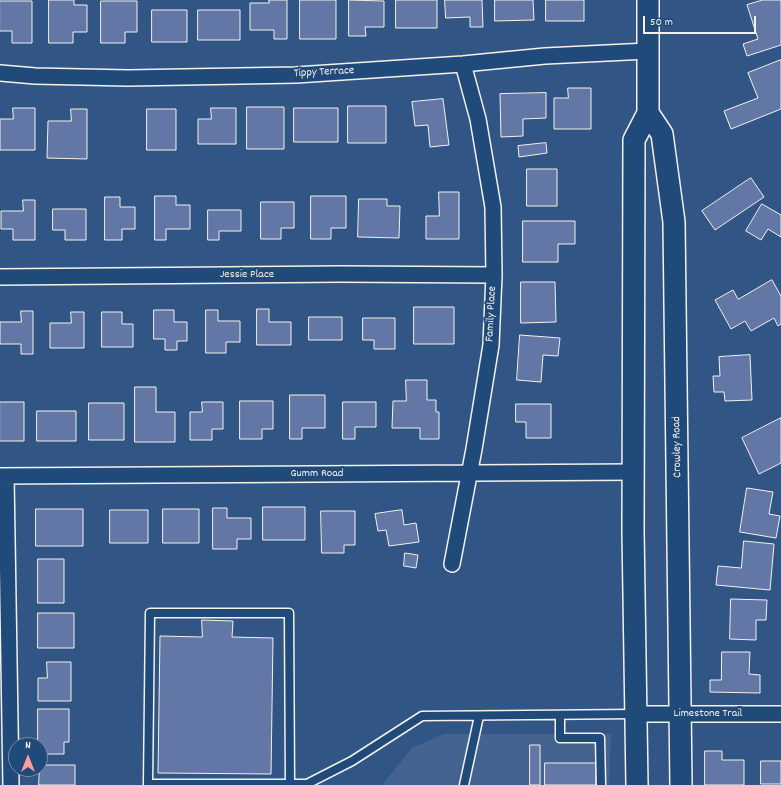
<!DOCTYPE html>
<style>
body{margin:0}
#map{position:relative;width:781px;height:785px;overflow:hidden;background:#315686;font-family:Dekko,sans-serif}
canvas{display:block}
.north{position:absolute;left:8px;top:737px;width:40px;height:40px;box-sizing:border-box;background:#1f4a7a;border:1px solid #748da6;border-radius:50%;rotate:0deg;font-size:11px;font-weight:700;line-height:16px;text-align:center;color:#f4f1e8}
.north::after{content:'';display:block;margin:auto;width:14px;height:18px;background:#ff9aa2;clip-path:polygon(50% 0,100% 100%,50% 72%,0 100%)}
.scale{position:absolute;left:643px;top:16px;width:113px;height:18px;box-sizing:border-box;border:2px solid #f4f1e8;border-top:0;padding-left:5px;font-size:12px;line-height:14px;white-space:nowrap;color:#f4f1e8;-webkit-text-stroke:3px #1f4a7a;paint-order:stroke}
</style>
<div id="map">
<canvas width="781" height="785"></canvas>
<div class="north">N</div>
<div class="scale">50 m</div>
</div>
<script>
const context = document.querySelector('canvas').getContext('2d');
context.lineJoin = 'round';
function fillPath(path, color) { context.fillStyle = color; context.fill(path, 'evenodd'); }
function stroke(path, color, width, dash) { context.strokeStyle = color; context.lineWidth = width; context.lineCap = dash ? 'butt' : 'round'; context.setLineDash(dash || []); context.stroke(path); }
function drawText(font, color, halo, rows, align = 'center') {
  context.font = font + ' Dekko,sans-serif'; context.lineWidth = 4; context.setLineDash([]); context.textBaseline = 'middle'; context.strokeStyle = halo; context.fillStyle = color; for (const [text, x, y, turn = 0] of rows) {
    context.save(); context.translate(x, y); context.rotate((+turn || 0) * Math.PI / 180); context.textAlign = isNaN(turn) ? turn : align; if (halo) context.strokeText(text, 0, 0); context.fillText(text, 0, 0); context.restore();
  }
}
const built = new Path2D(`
 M444,734H611L609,785H382L412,748Z`);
const building = new Path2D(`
 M49,0H74V5H87V32H73V43H49Z
 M269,0H287V39H274V30H250V3H269Z
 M300,0H336V39H300Z
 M349,0L384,1V27H365L366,36H349Z
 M396,0H437V28H396Z
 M445,0H482L483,27H470V17L446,18Z
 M495,0H533L534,20L495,21Z
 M546,0H584V21H546Z
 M763,0H781V45L747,56L743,44L758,39L747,5Z
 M0,1H32V43H12V31H0Z
 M101,1H137V32H125V43H101Z
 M152,10H187V42H152Z
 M198,10H240V40H198Z
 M781,60V109L731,129L724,111L758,98L748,73Z
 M568,88H591V129H554V98H568Z
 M546,93V118L523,119V136L501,137L500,94Z
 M443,99L449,145L430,147L428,125L415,126L412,102Z
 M348,106H386V143H348Z
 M247,107H284V149H247Z
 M13,108H35V150H0V119H13Z
 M211,108H236V144H198V119H211Z
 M294,108H338V142H294Z
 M71,109H87V159L47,158L48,121H71Z
 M147,109H176V150H147Z
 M546,143L547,153L519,157L518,146Z
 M527,169H557V206H527Z
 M751,178L764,197L715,230L702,211Z
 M439,192H459V239H426V216H439Z
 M155,196H176V205H190V229H166V240H155Z
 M311,196H346V228H331V239H311Z
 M105,197H120V207H135V229H122V240H105Z
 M359,199H387V206H400L399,238L358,237Z
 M23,200H35V240H13V229H1V211H23Z
 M261,202H294V228H281V239H261Z
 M762,204L781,215V237L768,229L761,240L746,231Z
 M53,209H86V240H65V230H53Z
 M208,210H241V231H219V240H208Z
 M523,221H575V244H558V262H523Z
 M772,280L781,296V324L778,326L774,318L751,331L745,321L731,329L715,300L733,290L738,299Z
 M521,282H555L556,322L521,323Z
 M414,307H454V344H414Z
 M257,309H269V322H291V345H257Z
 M154,310H174V322H187V341H177V350H165V339H154Z
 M206,310H218V321H240V342H226V353H206Z
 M21,311H33V354H21V344H0V322H21Z
 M71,312H84V348H50V323H71Z
 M102,312H122V324H133V347H102Z
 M309,317H342V340H309Z
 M363,318H395V349H374V340H363Z
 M520,335L560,338L558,356L543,355L541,382L517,380Z
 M750,355L752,400L725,401L724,392H714L713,376H720L719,357Z
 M406,380H427V400H436V412H439V439H420V428H392L393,401H406Z
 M135,387H156V412H175V442H135Z
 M290,395H325V428H302V439H290Z
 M240,401H273V429H262V439H240Z
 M0,402H24V441H0Z
 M202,402H223V429H212V440H190V412H202Z
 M343,402H376V427H355V439H343Z
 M89,403H124V440H89Z
 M516,404H551V438H526V422H516Z
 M37,411H76V441H37Z
 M781,418V463L759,474L742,438Z
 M747,488L773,492L769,514L780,516L776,538L740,532Z
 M263,507H305V540H263Z
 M213,508H227V518H251V539H237V549H213Z
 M36,509H83V546H36Z
 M163,509H199V543H163Z
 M110,510H148V543H110Z
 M402,510L404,525L416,523L419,542L389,546L386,530L378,531L375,514Z
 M321,511H355V545H344V553H322Z
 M744,541L774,544L770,590L716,585L718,566L741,568Z
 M405,553L418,555L416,568L404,566Z
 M38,559H64V603H38Z
 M731,599L767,600L766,620H756V640L730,639Z
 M38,613H74V648H38Z
 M202,620L233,621L232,637L273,638L271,774L158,773L160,636L202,637Z
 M722,652H750L749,674L760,675V693L710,692V680H721Z
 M47,662H71V701H38V678H47Z
 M38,709H69V742H64V754H40V745H38Z
 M530,745H540V785H530Z
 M705,751H722V760H744V785H705Z
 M761,761H781V784H761Z
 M545,763H596V785H545Z
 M40,765H75V785H39Z`);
const service = new Path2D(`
 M560,715V738H600L601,785
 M148,784L150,613H289L290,785
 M148,785V784H307L352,761L422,716L635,714
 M464,785L479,716`);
const minor = new Path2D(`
 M0,73L35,76L128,78L296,75L463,64L545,56L648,51
 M0,277L341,274L494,275
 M0,476L633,472
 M6,476L11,785
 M452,564L474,449L491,345L494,275L493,207L478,119L463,64
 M635,714H781`);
const secondary = new Path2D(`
 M648,113L662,134L674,222L681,785
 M637,785L633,531L634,140L648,113V0`);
const streetNames = [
 ["Tippy Terrace",324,73,-3],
 ["Jessie Place",247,275],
 ["Family Place",492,314,-87],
 ["Crowley Road",678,447,-91],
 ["Gumm Road",317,474],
 ["Limestone Trail",708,714]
];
fillPath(built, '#446391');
fillPath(building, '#6277a5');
stroke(building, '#f4f1e8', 1);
stroke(service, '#f4f1e8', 11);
stroke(minor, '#f4f1e8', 18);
stroke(secondary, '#f4f1e8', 24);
stroke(service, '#1f4a7a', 8);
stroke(minor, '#1f4a7a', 15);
stroke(secondary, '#1f4a7a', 21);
drawText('12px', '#f4f1e8', '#1f4a7a', streetNames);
</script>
